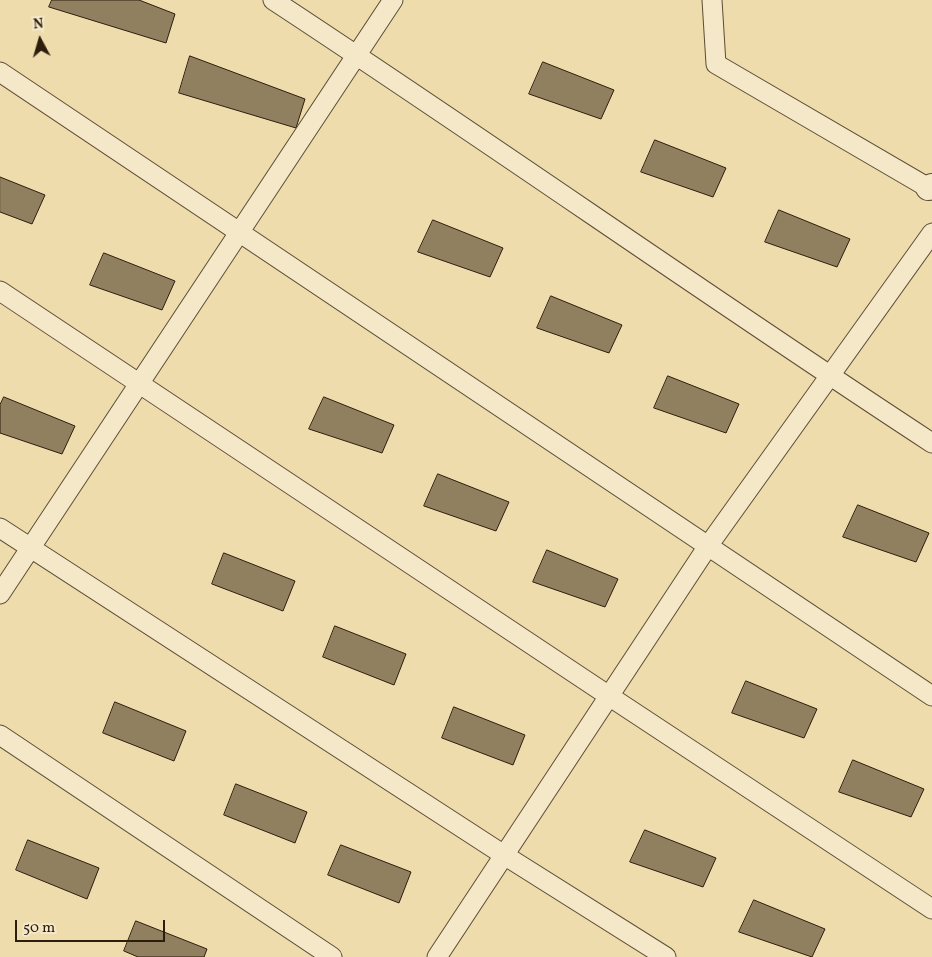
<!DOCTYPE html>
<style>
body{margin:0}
#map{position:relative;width:932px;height:957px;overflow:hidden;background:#eedcac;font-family:Vollkorn,serif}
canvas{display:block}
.north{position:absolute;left:15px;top:15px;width:50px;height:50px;-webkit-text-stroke:4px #f4e8c9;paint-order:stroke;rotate:354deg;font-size:14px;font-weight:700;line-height:20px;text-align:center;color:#2d1d0d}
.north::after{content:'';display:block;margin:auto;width:18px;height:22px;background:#2d1d0d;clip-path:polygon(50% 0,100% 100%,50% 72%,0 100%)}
.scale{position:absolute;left:15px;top:920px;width:150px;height:22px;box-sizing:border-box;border:2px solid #2d1d0d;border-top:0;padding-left:6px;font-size:15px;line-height:18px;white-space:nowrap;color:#2d1d0d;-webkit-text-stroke:4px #f4e8c9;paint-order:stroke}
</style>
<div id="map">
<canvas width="932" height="957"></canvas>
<div class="north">N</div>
<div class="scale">50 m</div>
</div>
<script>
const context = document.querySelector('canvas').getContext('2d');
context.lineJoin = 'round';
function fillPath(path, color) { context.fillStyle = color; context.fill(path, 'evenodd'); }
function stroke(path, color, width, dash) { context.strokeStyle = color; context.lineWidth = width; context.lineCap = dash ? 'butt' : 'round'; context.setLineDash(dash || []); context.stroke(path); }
const building = new Path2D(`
 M52,0H139L175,14L166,43L49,7Z
 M190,56L305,99L296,128L179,93Z
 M543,62L614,90L601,119L529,94Z
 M655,140L726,168L713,197L641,172Z
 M0,177L45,195L32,224L0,212Z
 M779,210L850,239L837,267L765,242Z
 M433,220L503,248L490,277L418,252Z
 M104,253L175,281L162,310L90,285Z
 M551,296L622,325L609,353L537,328Z
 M668,376L739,404L726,433L654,408Z
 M4,397L75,426L62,454L0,433V405Z
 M324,397L394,425L382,453L309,429Z
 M438,474L509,502L496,531L424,506Z
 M858,505L929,533L916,562L843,537Z
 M547,550L618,579L605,607L533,582Z
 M224,553L295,581L283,611L212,584Z
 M335,626L406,654L394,685L323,657Z
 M746,681L817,709L804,738L732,713Z
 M115,702L186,731L174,761L103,733Z
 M454,707L525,735L513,765L442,738Z
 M853,760L924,789L911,817L839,792Z
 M236,784L307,812L295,843L224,815Z
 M645,830L716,858L703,887L630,862Z
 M28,840L99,868L87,899L16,870Z
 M341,845L411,872L399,903L328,875Z
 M754,900L825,929L812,957L739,932Z
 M136,921L207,949L204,957H138L124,951Z`);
const minor = new Path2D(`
 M273,0C494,145 710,298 932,443
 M712,0L716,64L932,190
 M0,72L932,696
 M0,291L609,696L932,909
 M0,528L504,855L666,957
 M0,594L393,0
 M0,735L332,957
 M437,957L708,546L932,233`);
const tertiary = new Path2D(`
 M928,188L932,186`);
fillPath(building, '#918060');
stroke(building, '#2d1d0d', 1);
stroke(minor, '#5d4d35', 21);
stroke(tertiary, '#5d4d35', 26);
stroke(minor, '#f4e8c9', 19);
stroke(tertiary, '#f4e8c9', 24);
</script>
